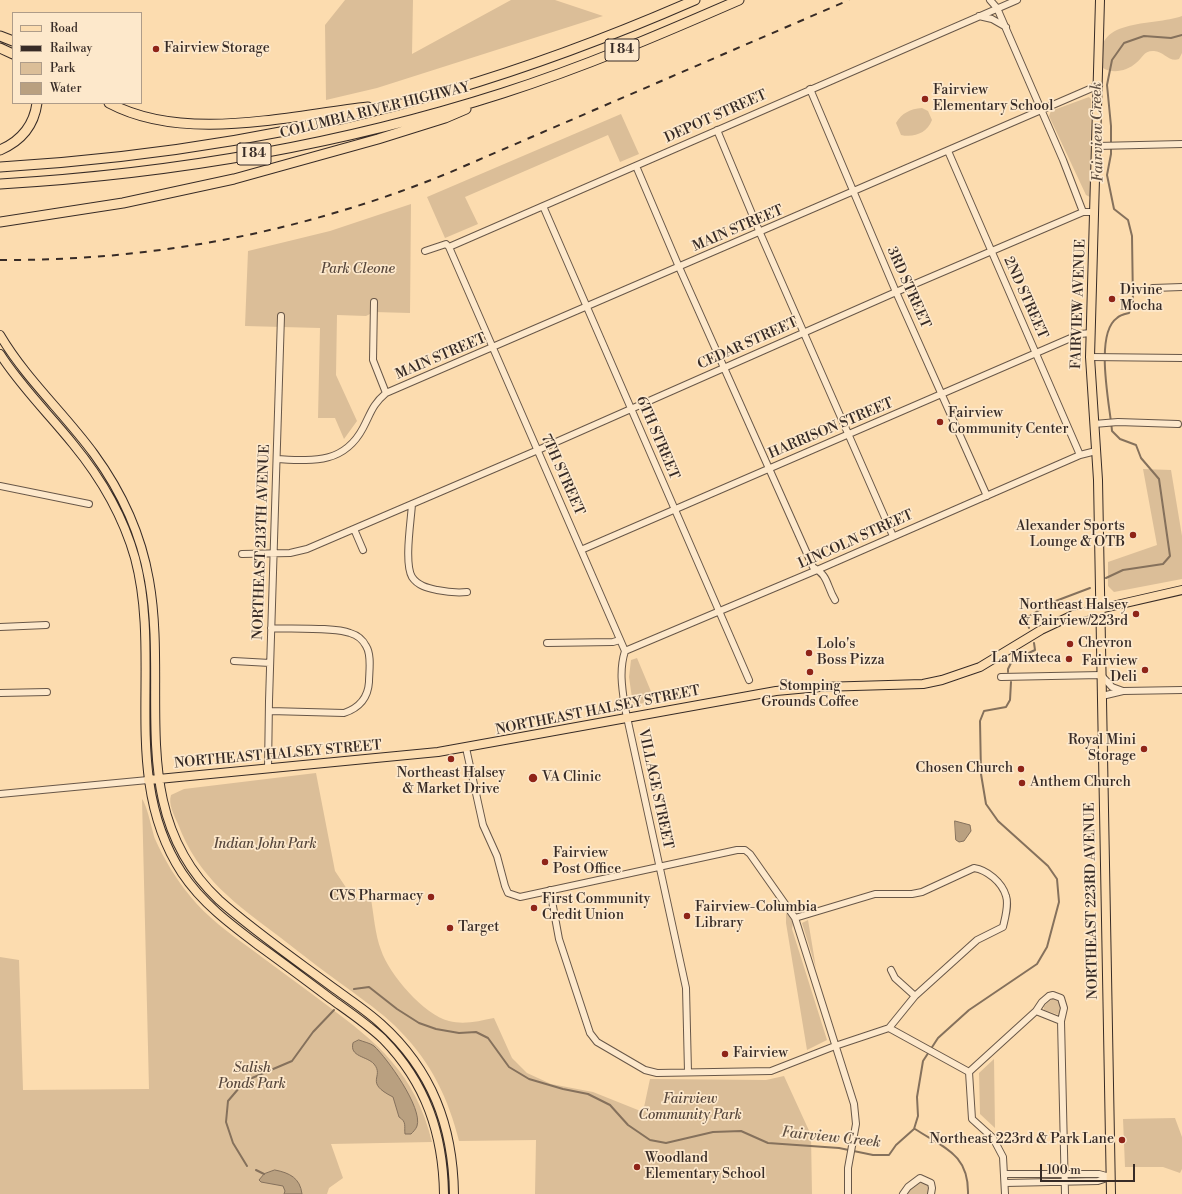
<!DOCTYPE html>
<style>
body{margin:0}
#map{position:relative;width:1182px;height:1194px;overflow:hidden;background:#fcdcaf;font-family:"Libre Bodoni",serif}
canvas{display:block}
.legend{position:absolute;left:12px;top:12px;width:130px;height:92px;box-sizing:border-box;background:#fde8cb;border:1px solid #ae9c89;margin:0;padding:5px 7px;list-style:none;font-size:12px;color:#372b26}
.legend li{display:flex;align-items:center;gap:8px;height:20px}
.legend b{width:20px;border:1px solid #ae9c89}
.scale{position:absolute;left:1040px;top:1164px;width:95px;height:18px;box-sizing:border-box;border:2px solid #372b26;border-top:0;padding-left:5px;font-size:12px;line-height:14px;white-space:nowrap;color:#372b26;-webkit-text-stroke:3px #fde8cb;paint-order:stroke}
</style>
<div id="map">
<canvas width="1182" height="1194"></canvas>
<ul class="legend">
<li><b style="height:5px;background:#fcdcaf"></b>Road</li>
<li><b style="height:5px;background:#372b26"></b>Railway</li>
<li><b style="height:11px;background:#dbbe98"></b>Park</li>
<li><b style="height:11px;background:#b9a080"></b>Water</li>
</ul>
<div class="scale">100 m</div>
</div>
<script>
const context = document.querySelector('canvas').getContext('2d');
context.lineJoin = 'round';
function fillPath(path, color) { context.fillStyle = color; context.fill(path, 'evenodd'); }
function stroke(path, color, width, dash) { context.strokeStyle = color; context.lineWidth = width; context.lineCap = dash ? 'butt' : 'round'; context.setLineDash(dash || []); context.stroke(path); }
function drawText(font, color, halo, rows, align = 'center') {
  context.font = font + ' "Libre Bodoni",serif'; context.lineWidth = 3.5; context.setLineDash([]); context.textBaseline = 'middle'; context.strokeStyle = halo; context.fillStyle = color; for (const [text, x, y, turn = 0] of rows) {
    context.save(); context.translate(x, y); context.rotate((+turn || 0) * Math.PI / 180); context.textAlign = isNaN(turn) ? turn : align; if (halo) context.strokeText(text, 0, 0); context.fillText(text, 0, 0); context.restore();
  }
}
const green = new Path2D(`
 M345,0H413L412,54L511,0H555L603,16L377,88L326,100L325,25Z
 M1182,16V53L1179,59C1169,63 1163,50 1153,51C1143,51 1143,58 1136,63C1127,71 1113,74 1103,68C1089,16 1153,27 1182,16Z
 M1089,97L1091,99L1090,197L1086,195L1049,116L1051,111Z
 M922,108L928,111L932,120C927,133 914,138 901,135L896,123C902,113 910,109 922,108Z
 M621,114L639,154L620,162L608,135L465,197L478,224L445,238L427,197Z
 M411,204L410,313L374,312L366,316L337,315L336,375L357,421L344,439L335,418H318L320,328L245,326L248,251L330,231Z
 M1143,469L1171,470L1182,536V579L1114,592L1108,586V562L1157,545Z
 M637,658L655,701L633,705L629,677L631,660Z
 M316,773L335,871L347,889L358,899H371C374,916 375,934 381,950C389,974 424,1015 449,1021C464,1025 479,1021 494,1018L512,1058L527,1073L551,1084L593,1092L643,1112L650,1079L766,1080L784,1076L811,1135L812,1194H535L536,1140L459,1141C449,1100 431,1062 400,1031C386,1016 370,1005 354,993C329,975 305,957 281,938C237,905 198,878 178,824C174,815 168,804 171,795L184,789Z
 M142,799C147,805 152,830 155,839C164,859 176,879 190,896C207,917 229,933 251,949C275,967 300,985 324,1003C378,1043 415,1073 432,1142L331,1144L343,1178L329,1188L327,1194H0V957L19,960L23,1090L149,1089Z
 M788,913L793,923L792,929L827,1040L807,1050L786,923V914Z
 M808,920L816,968L802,923Z
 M1052,999L1060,1002L1061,1013L1059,1015L1044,1010V1006Z
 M994,1059L995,1128L980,1114L979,1073Z
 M1175,1118L1182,1137V1169L1180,1173L1163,1167H1125L1123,1119Z
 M920,1181L930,1184V1194H908L909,1190Z`);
const water = new Path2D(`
 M955,821L970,825L971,831L964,841L959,842L956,840Z
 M359,1040C364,1042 370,1043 374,1046C387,1058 423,1108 417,1126C416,1129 413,1132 411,1134H405C404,1126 407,1122 399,1117L393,1097C363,1082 385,1077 374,1064C367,1056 349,1057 353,1043Z
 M275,1170C290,1173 300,1178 302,1194H284L285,1191L283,1186L261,1182L259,1180L264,1174Z`);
const stream = new Path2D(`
 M1106,578L1123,570L1163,564L1170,556L1159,479L1141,458L1136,445L1120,439L1112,431C1110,406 1094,334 1117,318C1120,315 1125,314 1129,313L1133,303L1132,236L1128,220L1114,209L1107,175L1111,154V126L1107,85L1112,60L1124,43L1144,36L1171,38L1182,35
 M1029,628L1026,618L1053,602L1090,588
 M1008,672V669L1012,661L1035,650L1034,643
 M354,989L369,987L397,1009L419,1023L436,1029L459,1033L476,1032L488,1038L509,1067L529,1079L563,1089L588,1094L610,1105L628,1125L650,1140L666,1143L713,1132L741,1131L768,1143L839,1148L873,1155H889L896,1145L914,1129L918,1116L917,1097L923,1061L938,1038L969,1010L1037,964L1047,947L1059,902L1057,879L1048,866L998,821L986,804L981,774L980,721L984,711L1006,707L1010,700L1011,682
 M915,1129C944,1148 969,1154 968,1194
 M247,1166L233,1143L226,1122L228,1101L245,1081L292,1061L313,1032L334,1010
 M256,1170L264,1174`);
const minor = new Path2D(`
 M990,0L997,8L1063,160L1083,212
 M979,16L992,19L1006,27
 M810,89L896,292L987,496
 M717,130L760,233L893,536
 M1097,146L1182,144
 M948,151L1080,455
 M636,166L679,267L813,567C829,576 826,585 835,600
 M543,206L749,680
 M449,247L625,651C619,670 622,688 625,708L686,988L688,1072
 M449,247L1017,0
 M425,251L446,244L449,247
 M1153,288L1182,287
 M374,302L373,360L386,393
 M1090,357L1182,358
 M1094,424L1118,422L1178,424
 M278,459C313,461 344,464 363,428C371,413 372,405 386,393L1099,85
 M0,486L89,504
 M412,504C411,521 404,563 412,577C418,586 428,588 437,590C447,592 457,593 467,592
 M354,529L363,550
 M581,550L1080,334L1091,333
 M242,554L290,553L307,549L538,450L896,292L1083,212H1095
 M0,627L46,625
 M547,643L613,642L620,640
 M625,651L817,570L1080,455L1096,451
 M234,661L270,663
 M1001,677L1101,675L1112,687L1123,691
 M0,693L47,692
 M1102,696L1123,691L1182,690
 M270,711L344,713C359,708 368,698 369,682C369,672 372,655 366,646C363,640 357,635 350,633C335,627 289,629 271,628
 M466,748L483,825L497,856L505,886L508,893L520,897L737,850H745L750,854L795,918L854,1104L856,1124L848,1168V1194
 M268,769L269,701L281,316
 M0,794L148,780
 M550,890L559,939L590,1033L597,1042L645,1070L657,1073L771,1071L835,1046L889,1028L969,1072
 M795,918L875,894H912L922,892L974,868C987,870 1002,882 1006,896C1009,905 1005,918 1003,927L977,940L915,996L889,1028
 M891,970L895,978L915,996
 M1036,1011L1061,1021
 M969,1072L1036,1011L1042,1002L1049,996L1053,995L1061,998L1064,1008L1061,1021L1065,1194
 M969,1072L972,1119L993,1138L1003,1157L1005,1194
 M1005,1174H1099L1110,1177
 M1005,1183L1098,1181L1110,1177
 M903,1194L908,1187L920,1178L931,1183L932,1188L931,1194`);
const major = new Path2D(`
 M1100,0L1090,357L1098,480L1111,1194
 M0,335C26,379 64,413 94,454C121,491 141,534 149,580C169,692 125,812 219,900C255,932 296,960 335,989C350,1000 367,1011 381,1024C432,1070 453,1126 454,1194
 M0,354C21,387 49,414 73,444C101,478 123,516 135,558C163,663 119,777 182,873C202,903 230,924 258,945C283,963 307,981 331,999C349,1012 367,1024 383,1039C426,1083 443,1134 444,1194
 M148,780L438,752L776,691L820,687L923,684L942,680L980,667L1041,630L1073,615L1182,590`);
const highway = new Path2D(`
 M0,36L13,41
 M0,48L13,54
 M109,103C184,143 286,116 368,107
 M0,150C21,141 34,125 37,103
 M0,167C151,158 303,134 448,91C533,66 615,35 695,0
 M0,184C170,174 341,145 503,93C584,67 661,34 739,0
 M0,222L123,203L234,179L378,139L445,118L466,109`);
const rail = new Path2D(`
 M0,260C154,261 303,232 446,174L849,0`);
const markers = [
 [156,49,4,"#8f2418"],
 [925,99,4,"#8f2418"],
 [1112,299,4,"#8f2418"],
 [940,422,4,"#8f2418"],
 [1133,535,4,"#8f2418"],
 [1136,614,4,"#8f2418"],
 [1070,644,4,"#8f2418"],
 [809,653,4,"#8f2418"],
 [1069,659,4,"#8f2418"],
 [1145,670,4,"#8f2418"],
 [810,672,4,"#8f2418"],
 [1144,749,4,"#8f2418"],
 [451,759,4,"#8f2418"],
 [1021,769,4,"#8f2418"],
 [533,778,5,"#8f2418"],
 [1022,783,4,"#8f2418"],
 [545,862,4,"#8f2418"],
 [431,897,4,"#8f2418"],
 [534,908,4,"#8f2418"],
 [687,916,4,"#8f2418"],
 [450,928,4,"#8f2418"],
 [725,1054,4,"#8f2418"],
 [1122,1140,4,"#8f2418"],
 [637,1167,4,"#8f2418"]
];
const shields = [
 [622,50,34],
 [254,154,34]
];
const shieldNames = [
 ["I 84",622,50],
 ["I 84",254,154]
];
const poiNames = [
 ["Fairview Storage",164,49],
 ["Fairview",933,91],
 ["Elementary School",933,107],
 ["Divine",1120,291],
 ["Mocha",1120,307],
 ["Fairview",948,414],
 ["Community Center",948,430],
 ["Alexander Sports",1125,527,"right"],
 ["Lounge & OTB",1125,543,"right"],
 ["Northeast Halsey",1128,606,"right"],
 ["& Fairview/223rd",1128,622,"right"],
 ["Chevron",1078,644],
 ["Lolo's",817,645],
 ["Boss Pizza",817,661],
 ["La Mixteca",1061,659,"right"],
 ["Fairview",1137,662,"right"],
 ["Deli",1137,678,"right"],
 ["Stomping",810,687,"center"],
 ["Grounds Coffee",810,703,"center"],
 ["Royal Mini",1136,741,"right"],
 ["Storage",1136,757,"right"],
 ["Chosen Church",1013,769,"right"],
 ["Northeast Halsey",451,774,"center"],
 ["& Market Drive",451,790,"center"],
 ["VA Clinic",542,778],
 ["Anthem Church",1030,783],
 ["Fairview",553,854],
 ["Post Office",553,870],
 ["CVS Pharmacy",423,897,"right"],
 ["First Community",542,900],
 ["Credit Union",542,916],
 ["Fairview-Columbia",695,908],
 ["Library",695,924],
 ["Target",458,928],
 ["Fairview",733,1054],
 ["Northeast 223rd & Park Lane",1114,1140,"right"],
 ["Woodland",645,1159],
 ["Elementary School",645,1175]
];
const streetNames = [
 ["COLUMBIA RIVER HIGHWAY",375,111,-14],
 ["DEPOT STREET",716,117,-24],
 ["MAIN STREET",738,229,-23],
 ["3RD STREET",908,288,66],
 ["2ND STREET",1025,298,66],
 ["FAIRVIEW AVENUE",1079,304,-88],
 ["CEDAR STREET",748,344,-24],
 ["MAIN STREET",441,357,-23],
 ["HARRISON STREET",831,429,-23],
 ["6TH STREET",657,438,67],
 ["7TH STREET",562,475,66],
 ["LINCOLN STREET",856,540,-24],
 ["NORTHEAST 213TH AVENUE",262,542,-88],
 ["NORTHEAST HALSEY STREET",598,711,-11],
 ["NORTHEAST HALSEY STREET",278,755,-5],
 ["VILLAGE STREET",655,789,78],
 ["NORTHEAST 223RD AVENUE",1092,901,-91]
];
const parkNames = [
 ["Park Cleone",358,270],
 ["Indian John Park",265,845],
 ["Salish",252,1069],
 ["Ponds Park",252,1085],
 ["Fairview",690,1100],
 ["Community Park",690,1116]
];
const waterNames = [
 ["Fairview Creek",1098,132,-91],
 ["Fairview Creek",831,1138,6]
];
fillPath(green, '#dbbe98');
fillPath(water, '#b9a080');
stroke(water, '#85715c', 1);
stroke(stream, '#85715c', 2);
stroke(minor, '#685748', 8);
stroke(major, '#372b26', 10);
stroke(highway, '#372b26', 11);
stroke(minor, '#fde8cb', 6);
stroke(major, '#fcdcaf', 8);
stroke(highway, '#fcdcaf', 9);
stroke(rail, '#372b26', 2, [7, 7]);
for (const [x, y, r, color] of markers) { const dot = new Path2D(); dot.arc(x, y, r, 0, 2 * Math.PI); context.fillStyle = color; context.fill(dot); stroke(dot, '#fde8cb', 1.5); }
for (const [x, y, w] of shields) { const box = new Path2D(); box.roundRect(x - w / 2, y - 11, w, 22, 3); context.fillStyle = '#fde8cb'; context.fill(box); stroke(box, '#372b26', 1); }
drawText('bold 13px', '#372b26', null, shieldNames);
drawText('14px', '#372b26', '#fde8cb', poiNames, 'left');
drawText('14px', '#372b26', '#fde8cb', streetNames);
drawText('italic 14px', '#58483d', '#fde8cb', parkNames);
drawText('italic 15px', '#5e4e41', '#fde8cb', waterNames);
</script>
